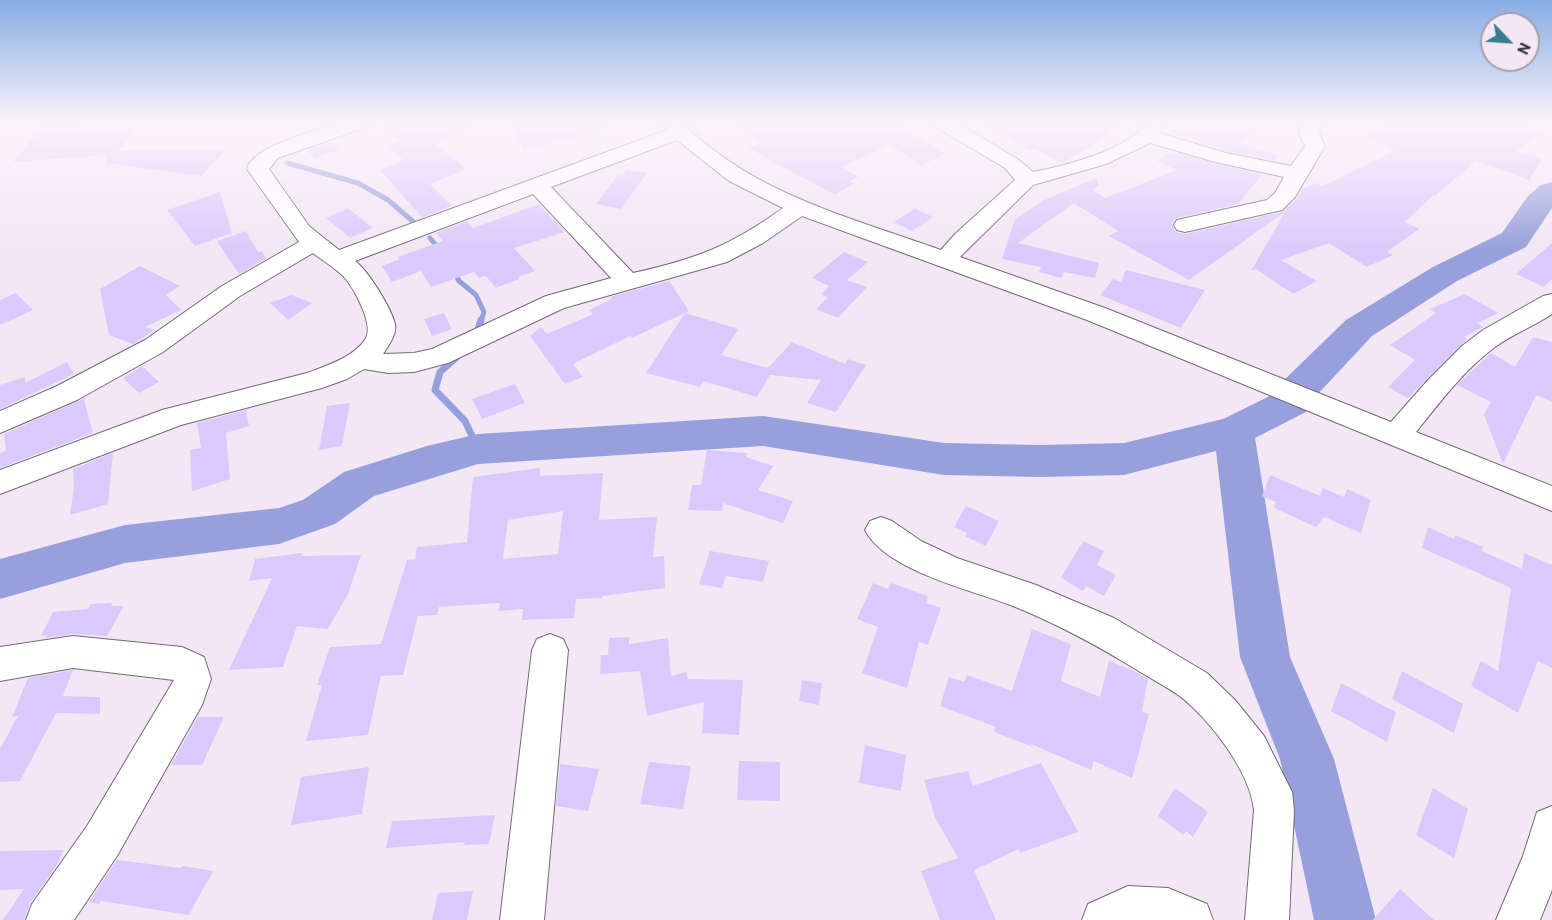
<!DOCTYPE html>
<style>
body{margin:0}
#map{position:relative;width:1552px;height:920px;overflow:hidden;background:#f3e7f5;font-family:Barlow,sans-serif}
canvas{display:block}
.north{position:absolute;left:1480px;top:12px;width:60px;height:60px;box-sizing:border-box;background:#f3e7f5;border:2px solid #a89faa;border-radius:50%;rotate:115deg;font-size:16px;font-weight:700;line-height:24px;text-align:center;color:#383439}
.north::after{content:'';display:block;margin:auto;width:21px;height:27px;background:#387d8a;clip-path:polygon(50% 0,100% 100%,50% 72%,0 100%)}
</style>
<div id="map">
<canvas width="1552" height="920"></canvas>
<div class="north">N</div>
</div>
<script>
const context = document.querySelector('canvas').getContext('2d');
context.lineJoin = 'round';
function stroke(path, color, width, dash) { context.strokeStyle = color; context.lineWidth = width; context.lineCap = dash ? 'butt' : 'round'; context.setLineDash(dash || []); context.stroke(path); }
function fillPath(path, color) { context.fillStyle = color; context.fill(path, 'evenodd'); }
const streamFar1 = new Path2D(`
 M287,163L358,183L388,200L416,224
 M430,238L440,250
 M454,272L459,281L476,295L484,312L481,321`);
const stream = new Path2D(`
 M476,336L481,320
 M457,357L440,372L435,390L465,421L478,449`);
const river = new Path2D(`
 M1552,182V208L1526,247L1457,281L1372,336L1316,396L1308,411L1255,438L1290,657L1334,759L1376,920H1314L1280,759L1240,657L1216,451L1124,475L1040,477L944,475L763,446L478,464L374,496L335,524L279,544L125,563L0,599V559L125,525L279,508L303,500L344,472L427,446L478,434L763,416L944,443L1040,445L1124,443L1223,419L1278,392L1284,380L1346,320L1433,267L1502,233L1528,196L1541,185Z`);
const building = new Path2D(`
 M47,122H86L72,133L136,130L118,151H225L201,176L106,163V155L13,162Z
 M381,122H485L436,144L466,169L430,184L452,206L422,217L380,170L403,160L388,146L400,141Z
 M508,122H603L604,130L524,149Z
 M733,122H892L946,154L921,165L889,145L842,167L858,177L849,181L854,183L835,195L748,148L762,143Z
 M979,122H1121L1092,146L1062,163L1034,149L1031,151Z
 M1394,122H1520L1547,133L1516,151L1542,159L1529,180L1476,161L1435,196L1433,195L1405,222L1419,229L1387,252L1393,255L1367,267L1329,243L1281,260L1317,281L1293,294L1256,269L1251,271L1285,212L1189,280L1109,236L1118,231L1074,203L1018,243L1099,263L1095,278L1064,272L1061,278L1039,272L1041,267L1002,259L1015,219L1044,200L1096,178L1099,185L1093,190L1105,198L1177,170L1157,161L1173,152L1262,175L1238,204L1177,218L1172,224L1176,232L1185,234L1282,212L1297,199L1303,188L1319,183L1321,187L1319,188L1395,151L1363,136Z
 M1261,128L1240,143L1278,155L1274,160L1227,151L1168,131Z
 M331,142L339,150L315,158L307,150Z
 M626,170L647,173L621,209L596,204L618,175L622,176Z
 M220,192L232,233L195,246L167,210Z
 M539,204L565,232L514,248L535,271L518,277L519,279L496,288L486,276L479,278L474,272L431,287L421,271L392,282L382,266L400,259L398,257L443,241L436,233L467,221L473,228Z
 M348,208L373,228L350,238L326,218Z
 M915,208L933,217L912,231L894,222Z
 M246,231L258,252L262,251L266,258L239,274L217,241Z
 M1552,243V279L1544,287L1516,274Z
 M844,252L868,262L847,280L867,287L838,318L816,309L828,297L821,295L829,286L812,278Z
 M140,266L180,286L166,295L181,310L145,327L155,330L133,344L109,335L100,289Z
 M1126,270L1205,290L1181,328L1100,295L1113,279L1121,282Z
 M669,281L689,311L632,338L630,336L573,364L583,377L565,384L530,336L541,327L547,334L593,314L589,310L612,299L610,297Z
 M16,293L33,310L0,325V300Z
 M1465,294L1498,313L1477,323L1483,327L1464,337L1467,339L1408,398L1388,387L1415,360L1390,345L1436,313L1430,309Z
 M291,295L312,303L288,320L270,303Z
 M444,313L452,329L432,336L424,319Z
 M685,313L739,329L721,355L768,368L792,342L845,364L848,359L866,365L836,412L807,403L821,380L770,375L757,397L703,381L700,387L646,373Z
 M1533,337L1552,342V402L1536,395L1503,464L1484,415L1491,402L1457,385L1491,353L1515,367Z
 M67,362L74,374L0,409V385L25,377V383Z
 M142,366L159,382L139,393L123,378Z
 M515,384L525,403L482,419L472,399Z
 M87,397L84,400L93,433L0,468V453L6,451L4,434Z
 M350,403L342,446L319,450L327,406Z
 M246,410L249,426L226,433L230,479L192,491L190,450L201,448L197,423Z
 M707,450L747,453L746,457L773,466L758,490L793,501L783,523L723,503L722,511L688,510L692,485H701Z
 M113,453L108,504L70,515L74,486L73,469Z
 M540,468V476L603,473L599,520L657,517L653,557L664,556L665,588L602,596V598L576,599L574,618L522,620L523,609L499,611L500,603L439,607L437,615L418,616L403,675L381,676L368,735L306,741L322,685H317L330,647L381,644L407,560L415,559L417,547L467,542L473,477ZM563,511L558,554L503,559L508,520Z
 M1270,475L1320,496L1323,488L1344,497L1347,489L1371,500L1361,533L1324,517L1316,527L1274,508L1276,502L1262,496Z
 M966,506L999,521L986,546L965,536L967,533L954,527Z
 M1428,527L1454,539L1455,535L1483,547L1482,551L1522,569L1524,553L1552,565V668L1538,661L1518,713L1471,686L1481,661L1498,671L1511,588L1422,548Z
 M1083,541L1104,551L1097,565L1116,575L1104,596L1086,586L1083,591L1061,578Z
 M710,551L769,561L763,582L726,576L722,588L699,584Z
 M302,553L301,556L361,555L348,594L328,629L297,626L283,667L229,670L272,578L249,581L255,559Z
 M873,583L888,589L891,583L928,596L926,603L941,608L928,645L919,642L907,688L862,673L878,627L857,619Z
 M112,603L111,606H124L107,636L73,634L45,638L46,635L41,636L53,612L88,609L91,604Z
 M1032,629L1071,644L1061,681L1100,697L1109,661L1134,671L1148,679L1142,711L1149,714L1132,778L1094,761L1091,770L1031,744L1033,747L994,732L996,727L940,706L949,677L964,682L967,675L1012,691Z
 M629,637V644L668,638L671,676L686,672L688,679L743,680L739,735L702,733L704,702L647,716L640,671L600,674L601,655H608L609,638Z
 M73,670L63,696L100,697V714L56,713L20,781L0,782V749L18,716L12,717L28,678Z
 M1402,671L1463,704L1454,733L1392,699Z
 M802,680L822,683L819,705L799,701Z
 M1341,683L1396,712L1387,742L1331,711Z
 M198,717H224L202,765H171Z
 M865,745L906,755L901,791L859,783Z
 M739,761L780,762V801L737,800Z
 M649,762L691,766L683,809L640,804Z
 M1041,763L1078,832L1020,853L1019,849L974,870L996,920H940L921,871L958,858L935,817L924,780L968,771L973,786Z
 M560,764L599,769L588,811L556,806Z
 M369,767L362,814L291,825L301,777Z
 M1175,788L1208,812L1193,837L1186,831L1183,835L1158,816Z
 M1433,788L1468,809L1454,858L1416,835Z
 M495,815L489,844L464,845L465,842L386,848L392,821Z
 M64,850L55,868L30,903L24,920H3L24,889L0,890V851Z
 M117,860L181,868L183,866L213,871L189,915L101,901L99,904L89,902Z
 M1400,889L1434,920H1373Z
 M473,891L467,920H432L438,893Z`);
const minor = new Path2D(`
 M342,122H372L369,126L278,158L269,169L309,226L339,250L667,130L661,122H682C750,193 852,218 941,250L955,234L1015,180L1005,168L934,126L931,122H956L1019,160L1033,172C1065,166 1128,150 1148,122H1168L1160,133L1226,153L1291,166L1305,146L1298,131L1303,122H1323L1318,131L1325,146L1295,197L1282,210L1185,232L1177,230L1174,225L1177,220L1267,200L1275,193L1284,177L1215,162L1150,143L1106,164L1033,185L960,257L1105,308L1391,422L1428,380L1462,346L1483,330L1543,296L1552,294V314C1534,326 1513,334 1495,347C1464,370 1440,402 1416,432L1552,486V511L1087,320L802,216L763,243L727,262L564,308L448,363L414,372L388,373L364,369L347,379L322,388L181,425L0,494V470L162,410L307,373C326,366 355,357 366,338C374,324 353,286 343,276C334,267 323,261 313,253L240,296L163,352L77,400L0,433V411L57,386L145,340L222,286L299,242L247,169C253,145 320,130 342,122ZM677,140L729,181L783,208C730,246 697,259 633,273L551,187ZM533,194L611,278L546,296L432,349L414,353L383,354C389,345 397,334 395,324C391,308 368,270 355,261Z
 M881,517L892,521L921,541L957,558L1036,585L1114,618L1207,673L1235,700L1264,736L1292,792L1294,810L1289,920H1245L1254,810C1250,772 1211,721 1181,697C1169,688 1155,681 1142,673C1100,647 1058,624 1013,606C972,590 886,571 865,530L870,521Z
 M550,634L563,639L568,650L544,920H500L532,650L537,639Z
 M73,636L182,647L204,657L211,679L202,705L117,856L74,920H26L32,904L87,826L174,680L73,668L0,681V647Z
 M1552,806V890L1540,920H1496L1523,856L1537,812Z
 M1128,886L1168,888L1207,904L1213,920H1082L1088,904Z`);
stroke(streamFar1, '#97a0dd', 5);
stroke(stream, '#97a0dd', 7);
fillPath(river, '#97a0dd');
fillPath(building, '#dacafc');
stroke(minor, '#736974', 2);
fillPath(minor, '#fff');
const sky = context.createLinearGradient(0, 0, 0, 251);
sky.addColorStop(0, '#87ace4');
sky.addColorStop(0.49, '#faf4fa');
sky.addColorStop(1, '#faf4fa00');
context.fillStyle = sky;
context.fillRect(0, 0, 1552, 251);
</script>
